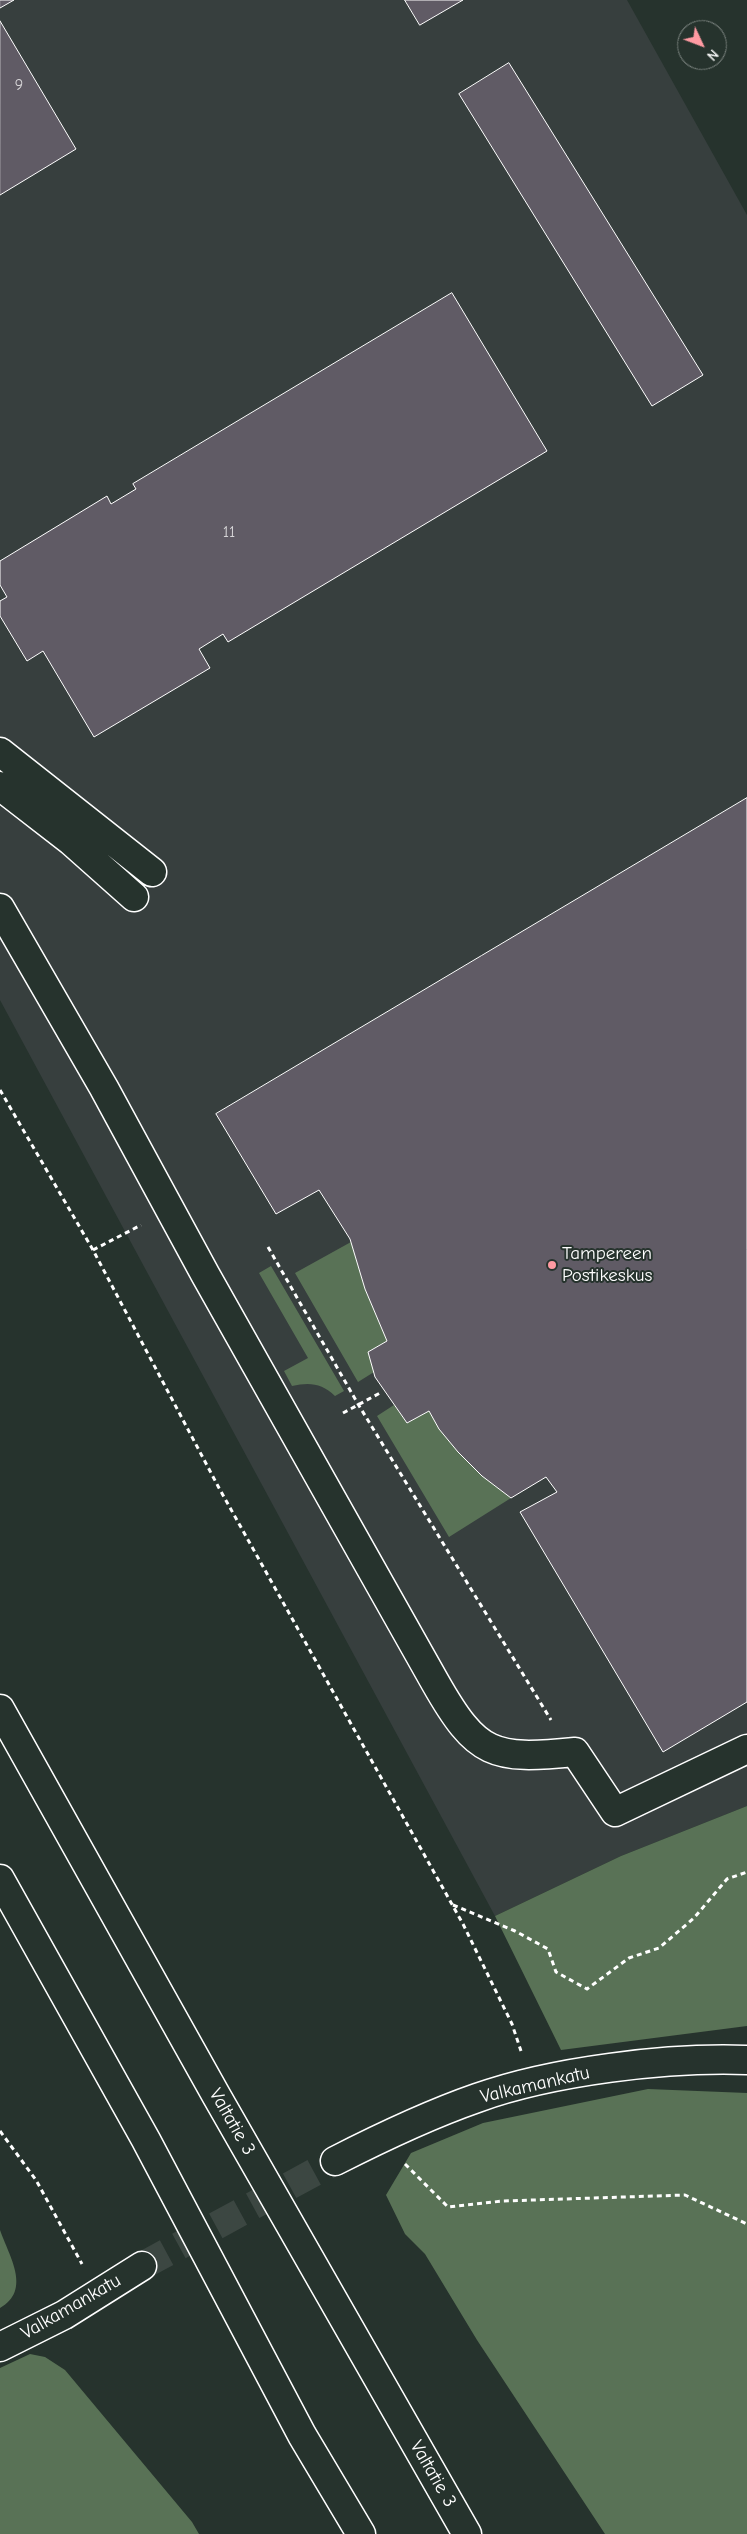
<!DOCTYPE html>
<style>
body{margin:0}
#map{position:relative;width:747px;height:2534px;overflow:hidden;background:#26332d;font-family:"Comic Neue",sans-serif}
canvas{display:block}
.north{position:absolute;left:677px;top:20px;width:50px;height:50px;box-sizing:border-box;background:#26332d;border:1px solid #7d8581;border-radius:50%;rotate:133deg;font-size:14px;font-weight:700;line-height:20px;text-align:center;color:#fff}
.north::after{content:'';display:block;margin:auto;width:18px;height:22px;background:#ff9aa2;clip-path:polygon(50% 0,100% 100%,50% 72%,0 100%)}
</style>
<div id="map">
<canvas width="747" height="2534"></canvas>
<div class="north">N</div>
</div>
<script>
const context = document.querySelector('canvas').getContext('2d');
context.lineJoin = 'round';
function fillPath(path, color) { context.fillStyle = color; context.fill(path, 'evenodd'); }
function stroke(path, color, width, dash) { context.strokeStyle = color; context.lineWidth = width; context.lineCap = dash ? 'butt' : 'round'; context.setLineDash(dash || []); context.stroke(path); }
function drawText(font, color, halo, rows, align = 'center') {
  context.font = font + ' "Comic Neue",sans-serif'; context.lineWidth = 4; context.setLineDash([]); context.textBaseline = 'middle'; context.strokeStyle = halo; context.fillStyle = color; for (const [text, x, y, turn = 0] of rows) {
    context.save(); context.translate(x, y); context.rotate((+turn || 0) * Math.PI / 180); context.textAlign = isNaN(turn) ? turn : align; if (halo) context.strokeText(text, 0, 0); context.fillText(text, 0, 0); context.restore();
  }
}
const built = new Path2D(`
 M0,0H627L747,215V1806L621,1856L495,1916L0,1000Z`);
const green = new Path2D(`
 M351,1242L365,1289L387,1341L368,1352L374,1372L358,1382L295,1273Z
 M271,1266L344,1391L335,1396C322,1383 309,1382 292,1386L284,1371L308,1358L259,1273Z
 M394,1405L407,1423L429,1411C450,1447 479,1473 511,1498L449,1537L377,1416Z
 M747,1806V2026L561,2050L495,1916L621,1856Z
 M648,2089L747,2093V2534H605L477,2340L425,2254L405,2234L386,2195L411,2153L483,2123Z
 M0,2230C9,2256 32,2290 0,2308Z
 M30,2354L45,2357L65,2370L192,2522L199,2534H0V2368Z`);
const building = new Path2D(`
 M0,0H14L0,8Z
 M405,0H463L420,25Z
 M0,21L76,149L0,195Z
 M509,63L703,375L652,406L459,94Z
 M452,293L547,451L228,642L223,634L199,649L210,668L94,737L43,651L27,661L0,616V601L7,597L0,585V561L107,496L111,504L136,489L133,484Z
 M747,798V1702L663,1752L520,1512L557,1492L546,1477L511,1498L482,1476L458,1452L439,1429L429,1411L407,1423L375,1377L368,1352L387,1341L365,1289L350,1239L319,1190L276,1214L216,1114Z`);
const minorTunnel = new Path2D(`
 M142,2266L335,2161`);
const path = new Path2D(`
 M0,1090L93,1250L219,1488L463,1924L512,2024L521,2051
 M268,1247L358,1404L551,1720
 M93,1250L141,1225
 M343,1413L380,1393
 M453,1905L515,1931L548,1949L556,1972L587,1989L629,1958L659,1948L694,1918L727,1879L747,1872
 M0,2131L36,2180L82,2264
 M405,2164L448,2207L503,2201L685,2195L747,2224`);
const minor = new Path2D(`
 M0,752L152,872
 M0,786L71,841L134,897
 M0,908L104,1088L205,1274L435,1682C477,1756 493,1760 575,1752L615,1812L747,1749
 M335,2161C382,2137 428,2115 477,2098C552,2071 668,2057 747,2060
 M0,2347L64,2315L142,2266`);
const highway = new Path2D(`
 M0,1709L216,2095L467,2534
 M0,1879L146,2140L302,2435L361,2534`);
const markers = [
 [552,1265,5,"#ff9aa2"]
];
const numberNames = [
 ["9",19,85],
 ["11",229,532]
];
const poiNames = [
 ["Tampereen",562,1254],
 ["Postikeskus",562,1276]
];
const streetNames = [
 ["Valkamankatu",535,2085,-13],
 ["Valtatie 3",232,2122,60],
 ["Valkamankatu",71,2307,-30],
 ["Valtatie 3",433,2474,60]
];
fillPath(built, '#373f3e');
fillPath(green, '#597256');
fillPath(building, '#605b65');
stroke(building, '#fff', 1);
stroke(minorTunnel, '#3c4742', 28, [28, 14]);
stroke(minor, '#fff', 31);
stroke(highway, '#fff', 31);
stroke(path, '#fff', 3, [5, 4]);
stroke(minor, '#26332d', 28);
stroke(highway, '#26332d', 28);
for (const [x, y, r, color] of markers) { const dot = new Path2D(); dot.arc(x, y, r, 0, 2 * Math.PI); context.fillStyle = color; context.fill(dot); stroke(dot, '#26332d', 2); }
drawText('16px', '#d7d6d8', null, numberNames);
drawText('19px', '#fff', '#26332d', poiNames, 'left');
drawText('19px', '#fff', '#26332d', streetNames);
</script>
